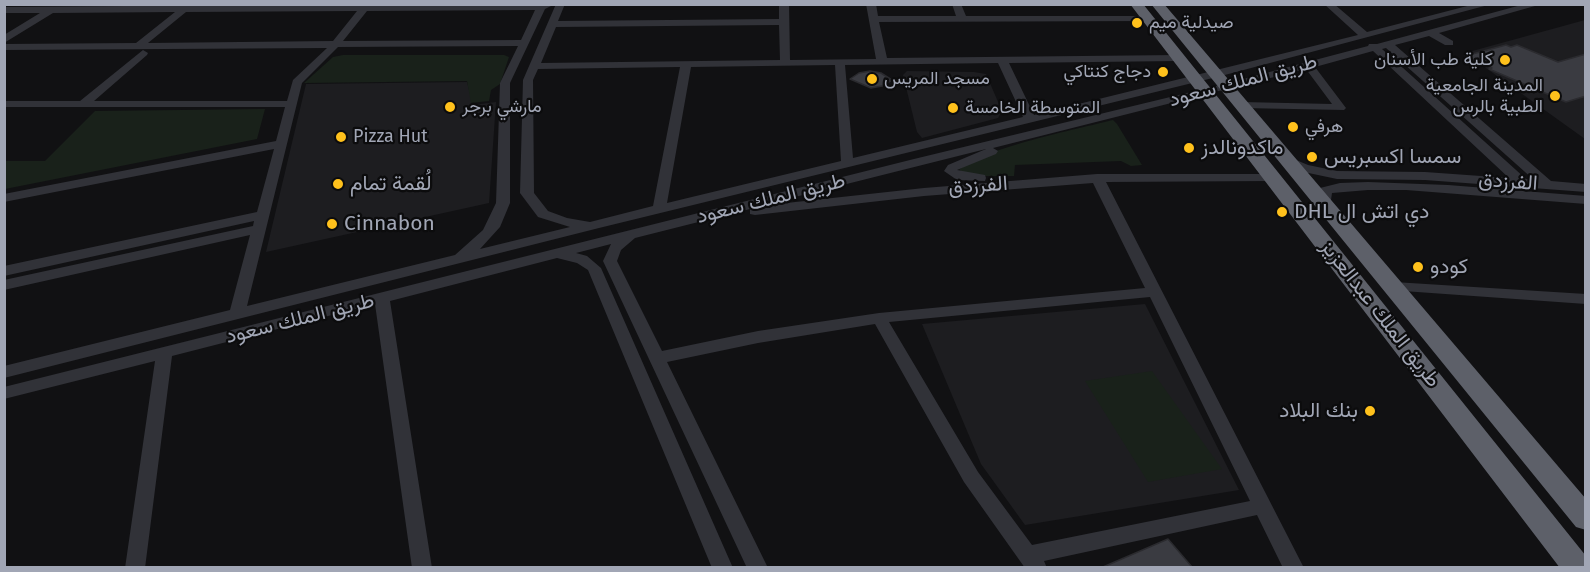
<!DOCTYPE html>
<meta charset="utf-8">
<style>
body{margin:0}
#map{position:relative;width:1590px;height:572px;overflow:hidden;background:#111113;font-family:"Fira Sans",sans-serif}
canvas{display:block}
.frame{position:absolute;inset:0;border:6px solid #a1a6b5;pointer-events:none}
</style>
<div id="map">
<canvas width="1590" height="572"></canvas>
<div class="frame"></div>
</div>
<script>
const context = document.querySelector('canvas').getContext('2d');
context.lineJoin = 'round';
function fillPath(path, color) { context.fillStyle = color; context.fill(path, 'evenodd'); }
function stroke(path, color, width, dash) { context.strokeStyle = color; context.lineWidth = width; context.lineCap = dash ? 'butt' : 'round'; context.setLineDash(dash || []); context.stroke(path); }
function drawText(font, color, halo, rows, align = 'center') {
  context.font = font + ' "Fira Sans",Vazirmatn,sans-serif'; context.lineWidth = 4.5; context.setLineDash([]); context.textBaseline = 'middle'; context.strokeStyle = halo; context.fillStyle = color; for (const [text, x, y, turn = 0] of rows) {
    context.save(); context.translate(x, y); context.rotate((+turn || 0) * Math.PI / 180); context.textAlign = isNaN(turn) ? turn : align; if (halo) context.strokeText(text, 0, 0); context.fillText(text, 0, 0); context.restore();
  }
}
const built = new Path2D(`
 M1585,20V139L1465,53Z
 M907,71L974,72L986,74L1002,111L998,118L922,138L917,132L903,75Z
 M467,82L473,105L496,102L489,203L266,252L306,84Z
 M1145,304L1239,490L1025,525L981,464L922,324Z`);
const green = new Path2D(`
 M343,55H504L509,57L500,84L491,90L489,101L471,103L467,81L304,83L333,57Z
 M265,109L257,139L5,189V161H45L95,111Z
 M1113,120L1117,124L1142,165L1131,166L1121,161L1015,165L1014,176H971L959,170C982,148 1078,129 1113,120Z
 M1152,371L1222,469L1148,482L1085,381Z`);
const building = new Path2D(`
 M1506,45L1511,47L1517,45L1558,62L1586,54V96L1566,102L1489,69L1492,68L1465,56Z
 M870,71L881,73L892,80L882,86L871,88L850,79L859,73Z
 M1168,539L1192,567H1103Z`);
const minor = new Path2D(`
 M362,4H555L545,9L510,83V203L500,227L480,249L570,227L538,217L520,193L523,80L556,4H565L558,21L779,19V4H789L790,60L876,59L866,4H876L878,16H956L952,4H961L966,16H1147L1150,17V21L879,22L887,58L1178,55L1183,58L1178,61L1009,63L1034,115L1358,35L1324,4H1334L1367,32L1475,4H1492L1221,76L599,228L4,378V366L230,310L250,235L4,290V280L253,226L254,221L4,276V266L257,212L274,149L4,202V194L276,141L285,107H4V101H80L143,50L148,53L147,55L94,101H287L293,80L327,48L4,50V44L136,43L175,12L53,13L4,43V35L40,13H4V7ZM535,10L521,40L343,41L367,11ZM357,11L333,41L148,43L186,12ZM779,25L780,60L541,63L556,27ZM518,46L500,83L496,203L483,230L455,255L247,306L302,83L338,47ZM998,63L1023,117L853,158L845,65ZM835,65L841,161L667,203L691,67ZM680,67L653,206L590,222L567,218L548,211L534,193L533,80L538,69Z
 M1525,4H1542L1439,33L1453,41V45H1445L1429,36L1395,45L1551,181L1586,184V192L1425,180L1337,179L1299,171L1283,161L1289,157L1308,165L1337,171L1425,172L1509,178L1373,51L1315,67L1346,108L1344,110L1242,108L1236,105L1242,102L1332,104L1306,69L993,148L998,151L996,154L957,170L985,175L986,178L985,181L957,180L944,171L948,165L986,149L759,206L924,188L1097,174H1277L1278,177L1277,180L1272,181L1106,182L1304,568H1283L1257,515L1044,561L1047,568H1025L964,482L875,324L758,343L667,362L768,568H747L603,261L611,244L576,253L587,256L601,268L733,568H712L588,270L577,263L557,258L390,301L432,568H412L375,304L172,356L145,568H125L155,361L4,399V387L914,159L1224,84L1368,46L1369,44H1377ZM1386,48L1534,180L1526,179L1382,49ZM1093,183L1145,288L879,313L758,331L662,351L617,261L621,250L635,238L750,209V214L755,215L924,196ZM1150,297L1250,501L1032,545L978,472L889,322Z
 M1368,182L1448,185L1586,196V204L1406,190H1368L1332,193L1330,207H1320L1318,204L1320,188L1340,183Z
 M1394,282L1586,294V304L1389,290L1386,287L1389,284Z`);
const highway = new Path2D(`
 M1130,4H1143L1586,556V568H1560Z
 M1151,4H1164L1586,499V530L1576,527Z`);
const markers = [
 [1137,23,6,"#ffc11c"],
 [1505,60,6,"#ffc11c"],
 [1163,72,6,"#ffc11c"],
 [872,79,6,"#ffc11c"],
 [1555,96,6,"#ffc11c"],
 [450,107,6,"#ffc11c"],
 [953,108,6,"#ffc11c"],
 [1293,127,6,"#ffc11c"],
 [341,137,6,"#ffc11c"],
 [1189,148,6,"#ffc11c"],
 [1312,157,6,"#ffc11c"],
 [338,184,6,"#ffc11c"],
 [1282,212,6,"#ffc11c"],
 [332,224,6,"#ffc11c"],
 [1418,267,6,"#ffc11c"],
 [1370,411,6,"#ffc11c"]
];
const farPoinames = [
 ["صيدلية ميم",1149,23],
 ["كلية طب الأسنان",1493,60,"right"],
 ["دجاج كنتاكي",1151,72,"right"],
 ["مسجد المريس",884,79],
 ["المدينة الجامعية",1543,86,"right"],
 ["الطبية بالرس",1543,107,"right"],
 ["مارشي برجر",462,107],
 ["المتوسطة الخامسة",965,108],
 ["هرفي",1305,127],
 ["Pizza Hut",353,137]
];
const streetNames = [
 ["طريق الملك سعود",1243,81,-15],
 ["الفرزدق",1508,182,4],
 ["الفرزدق",978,186,-4],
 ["طريق الملك سعود",771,199,-14],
 ["طريق الملك عبدالعزيز",1380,314,52],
 ["طريق الملك سعود",300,319,-14]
];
const poiNames = [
 ["ماكدونالدز",1201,148],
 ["سمسا اكسبريس",1324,157],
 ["لُقمة تمام",350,184],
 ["DHL دي اتش ال",1294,212],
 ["Cinnabon",344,224],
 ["كودو",1430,267],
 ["بنك البلاد",1358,411,"right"]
];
fillPath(built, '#1d1d20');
fillPath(green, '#19211a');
fillPath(building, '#3a3b41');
stroke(building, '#2b2b2f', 1.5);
fillPath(minor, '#313238');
fillPath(highway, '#5d6069');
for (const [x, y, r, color] of markers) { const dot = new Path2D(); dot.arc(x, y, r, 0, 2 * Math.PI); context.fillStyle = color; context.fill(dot); stroke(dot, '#0c0c0d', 2); }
drawText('18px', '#a1a6b5', '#0c0c0d', farPoinames, 'left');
drawText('21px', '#a1a6b5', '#0c0c0d', streetNames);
drawText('21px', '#a1a6b5', '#0c0c0d', poiNames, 'left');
</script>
